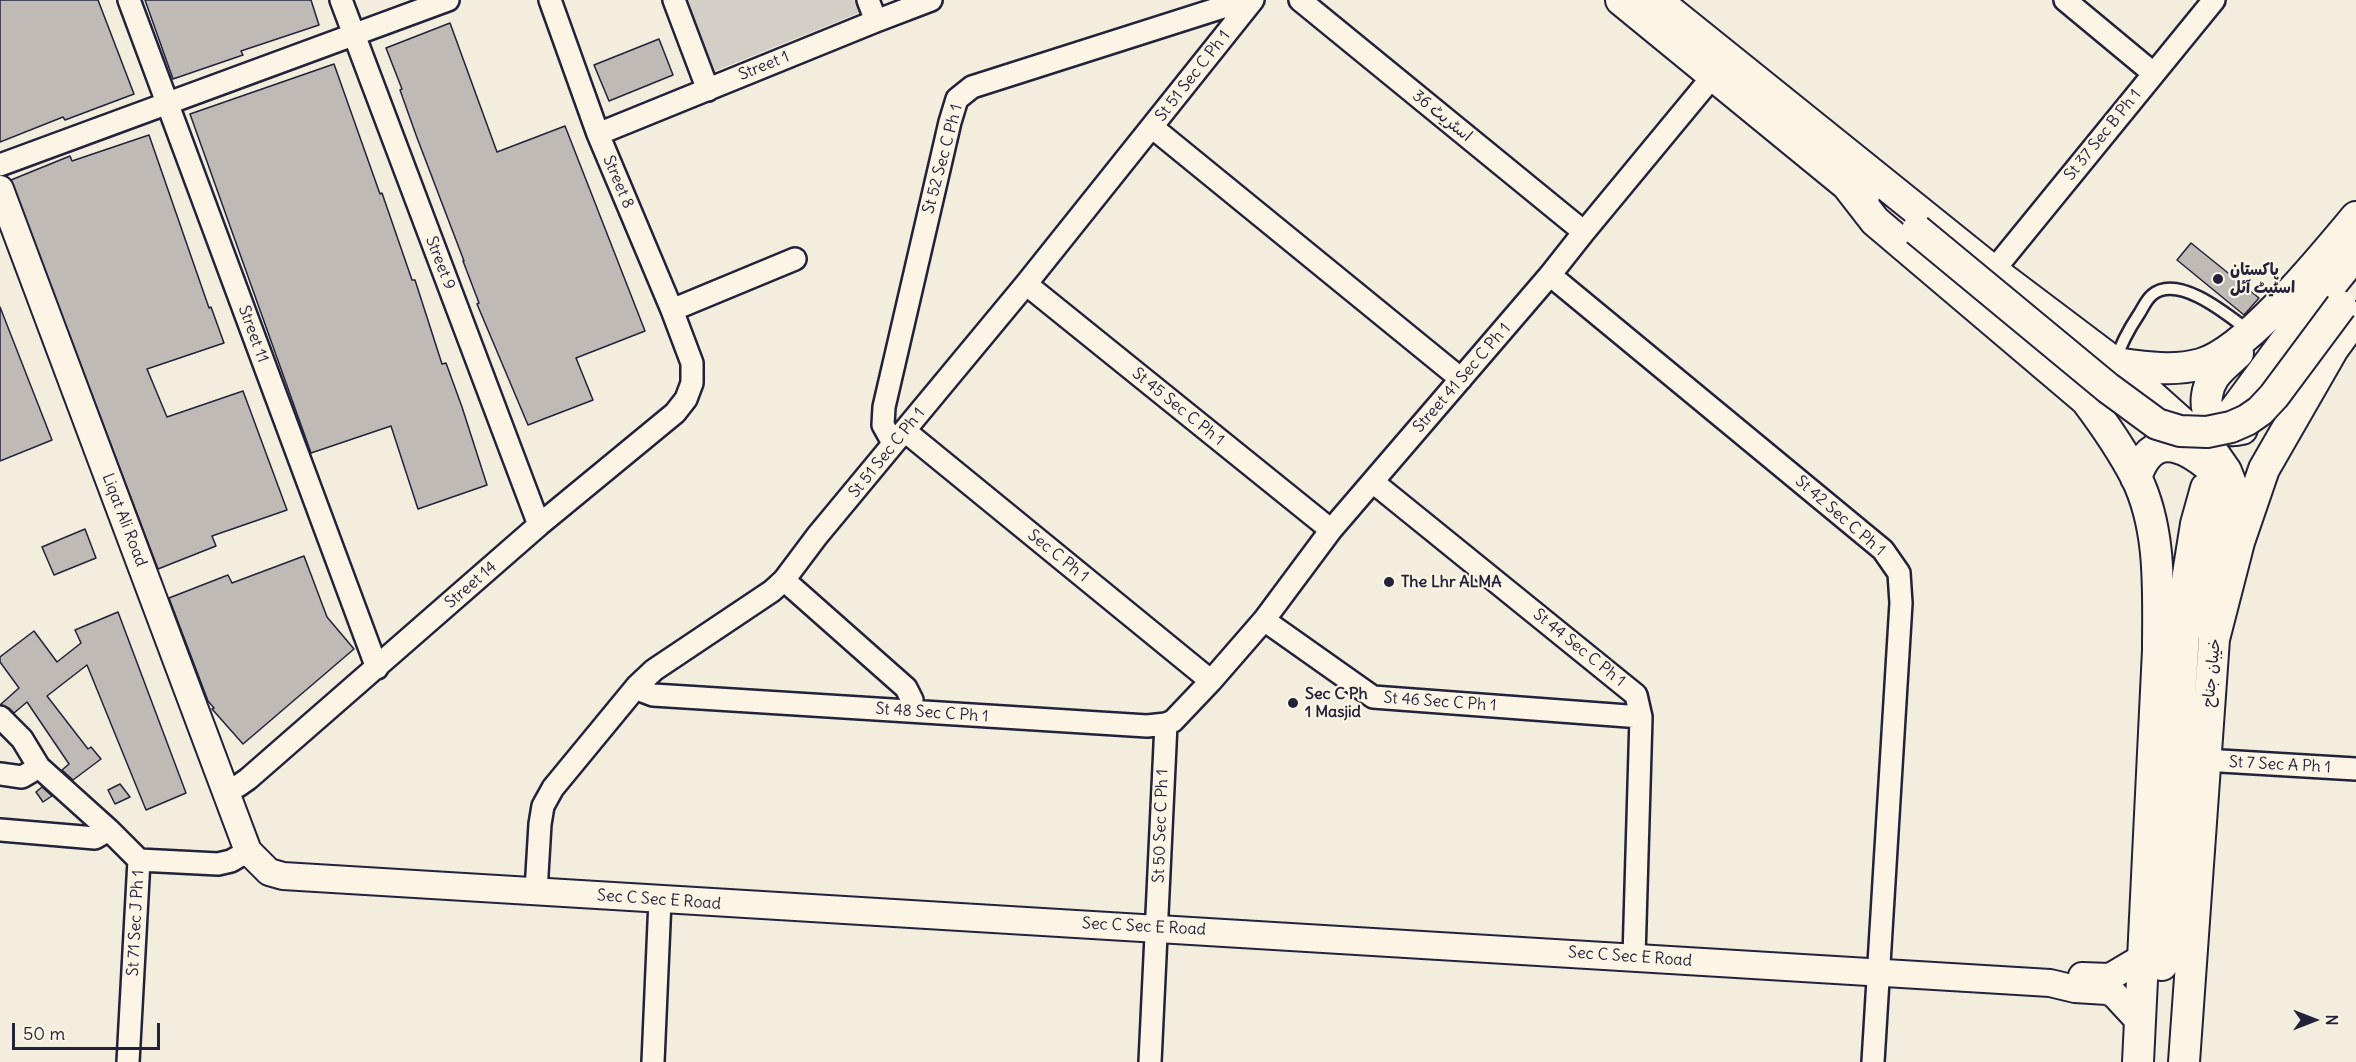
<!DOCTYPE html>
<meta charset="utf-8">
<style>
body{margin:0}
#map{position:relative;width:2356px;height:1062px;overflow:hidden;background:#f3edde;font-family:Delius,sans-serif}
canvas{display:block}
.north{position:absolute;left:2284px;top:990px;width:60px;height:60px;-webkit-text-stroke:4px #fcf5e5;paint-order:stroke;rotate:90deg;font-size:16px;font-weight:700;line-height:24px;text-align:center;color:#22223b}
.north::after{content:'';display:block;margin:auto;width:21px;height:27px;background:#22223b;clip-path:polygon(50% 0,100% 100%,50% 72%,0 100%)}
.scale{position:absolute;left:12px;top:1023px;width:148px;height:27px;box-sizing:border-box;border:3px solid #22223b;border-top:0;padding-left:8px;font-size:18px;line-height:21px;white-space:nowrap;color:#22223b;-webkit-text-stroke:4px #fcf5e5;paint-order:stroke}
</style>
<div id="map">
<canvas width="2356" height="1062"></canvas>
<div class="north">N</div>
<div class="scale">50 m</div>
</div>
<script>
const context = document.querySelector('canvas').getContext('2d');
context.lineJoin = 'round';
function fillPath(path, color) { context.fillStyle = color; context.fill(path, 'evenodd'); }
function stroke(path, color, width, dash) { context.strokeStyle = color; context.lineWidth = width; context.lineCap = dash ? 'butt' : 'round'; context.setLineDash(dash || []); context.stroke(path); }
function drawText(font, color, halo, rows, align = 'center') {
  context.font = font + ' Delius,"Playpen Sans Arabic",sans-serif'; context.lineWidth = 4.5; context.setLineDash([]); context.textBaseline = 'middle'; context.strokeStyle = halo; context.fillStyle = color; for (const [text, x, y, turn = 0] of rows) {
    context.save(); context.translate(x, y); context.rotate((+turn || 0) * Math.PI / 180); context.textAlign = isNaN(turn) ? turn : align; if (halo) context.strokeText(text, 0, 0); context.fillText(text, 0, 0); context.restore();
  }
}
const green = new Path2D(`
 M680,0H854L859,13L708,74Z`);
const building = new Path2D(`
 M0,0H98L134,94L65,120L63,117L0,142Z
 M145,0H311L319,25L241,51L243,55L173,79Z
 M450,23L497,152L565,126L645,331L576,358L593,400L528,425L477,304L479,303L463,261H464L416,135L400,90L402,89L386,48Z
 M659,39L673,75L609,101L594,65Z
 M334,64L380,194L382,193L412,280H415L442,364L446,363L462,407L487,485L418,509L391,426L311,453L190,114Z
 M149,135L209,308L211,307L224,343L147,369L167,417L243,391L287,510L212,536L216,546L158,569L11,180L70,156L72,161Z
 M2191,243L2259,298L2244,315L2177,260Z
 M0,307L52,440L0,461Z
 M85,529L96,558L54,575L42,547Z
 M304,556L327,617L354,649L243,744L212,709L214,708L208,701L169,598L228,575L232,583Z
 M118,612L186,793L146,810L87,665L47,696L88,749L91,747L101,759L73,780L62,770L69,764L27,702L14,713L9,708L0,705L19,688L0,662V657L34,631L57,662L81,643L75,630Z
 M120,784L130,797L115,804L108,790Z
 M42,787L52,796L43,802L36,792Z`);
const service = new Path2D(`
 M2116,360C2121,343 2129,329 2139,314C2143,308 2146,300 2152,295C2178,273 2228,315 2249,331`);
const minor = new Path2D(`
 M129,0L377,668
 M341,0L539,525
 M674,0L708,90
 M868,0L876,21
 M1300,0L1584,232
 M2065,0L2153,73
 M1152,127L1461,379
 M598,134L876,21L931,0
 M0,165L448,0
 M1993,271L2214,0
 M1550,275L1883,550L1899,573L1901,603L1873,1062
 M1026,284L1331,530
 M672,310L795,259
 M905,431L1211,681
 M893,443L883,425L884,407L950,122L957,99L972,87L1223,7L1238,6L1244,11
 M1373,482L1636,695L1641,717L1634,957
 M784,580L906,688L912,700L911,711
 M1264,620L1373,697L1641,717
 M637,686L645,692L653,695L1147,726L1166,724L1173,721L1211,681L1264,620L1331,530L1550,275L1584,232L1713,76
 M0,717L22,739L39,767L109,830
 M2204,760L2356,769
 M0,774L22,777L39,767
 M225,789L238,786L248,779L539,525L675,413L686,399L692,383V363L672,310L598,134L550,0
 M0,830L95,838L109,830L139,860
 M536,891L540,824L543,806L553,788L637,686L654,670L772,591L784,580L817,536L1026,284L1253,0
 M128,1062L139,860L218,864L231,861L248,851
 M653,1062L660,900
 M1150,1062L1166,724`);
const tertiary = new Path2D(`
 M0,189L248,851L269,872L283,876L2050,983L2075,989L2107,991L2114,994L2139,1021
 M2082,976L2110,977L2142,958`);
const secondary = new Path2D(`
 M1621,0L1847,185L1864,196
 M1656,0L1993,271L2115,363L2210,448L2226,471L2232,486L2218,532L2214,554L2212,582L2214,639
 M1847,185L1875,221L2086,400C2104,424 2122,450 2136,477C2162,530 2158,592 2158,650L2138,1062
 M2238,353C2230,361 2220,368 2214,377C2198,401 2208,437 2242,429
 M2115,363C2143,367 2173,372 2201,364C2247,351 2324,255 2356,217
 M2228,419L2284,343L2356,254
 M2136,478C2151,432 2181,443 2211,468
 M2162,965L2188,574L2196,524L2206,488
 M2184,1062L2214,639L2239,542L2264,469L2333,349L2356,317`);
const secondaryBridge = new Path2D(`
 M1917,230L2108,388L2157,424L2180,431L2207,432L2231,427L2247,420L2260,411L2274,396L2341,306`);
const markers = [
 [2218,279,6,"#22223b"],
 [1389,582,6,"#22223b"],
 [1293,703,6,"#22223b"]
];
const streetNames = [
 ["Street 1",764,66,-22],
 ["St 51 Sec C Ph 1",1193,76,-52],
 ["اسٹریٹ 36",1442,116,39],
 ["St 37 Sec B Ph 1",2103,135,-51],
 ["St 52 Sec C Ph 1",943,159,-75],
 ["Street 8",618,182,67],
 ["Street 9",440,263,69],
 ["Street 11",253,334,70],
 ["Street 41 Sec C Ph 1",1462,378,-49],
 ["St 45 Sec C Ph 1",1178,407,39],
 ["St 51 Sec C Ph 1",887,453,-51],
 ["St 42 Sec C Ph 1",1840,516,41],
 ["Liqat Ali Road",124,520,69],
 ["Sec C Ph 1",1058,556,39],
 ["Street 14",471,585,-41],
 ["St 44 Sec C Ph 1",1579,648,39],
 ["خیبان جناح",2212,673,-84],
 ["St 46 Sec C Ph 1",1440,702,4],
 ["St 48 Sec C Ph 1",932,713,4],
 ["St 7 Sec A Ph 1",2280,765,3],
 ["St 50 Sec C Ph 1",1161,826,-88],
 ["Sec C Sec E Road",659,900,4],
 ["St 71 Sec J Ph 1",136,923,-87],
 ["Sec C Sec E Road",1144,927,3],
 ["Sec C Sec E Road",1630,957,4]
];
const poiNames = [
 ["پاکستان",2230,270],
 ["اسٹیٹ آئل",2230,288],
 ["The Lhr ALMA",1401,582],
 ["Sec C Ph",1305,694],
 ["1 Masjid",1305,712]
];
fillPath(green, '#d4cfc6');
fillPath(building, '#bfbab6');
stroke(building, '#22223b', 1.5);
stroke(service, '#22223b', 15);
stroke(minor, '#22223b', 26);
stroke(tertiary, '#22223b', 30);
stroke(secondary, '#22223b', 34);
stroke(service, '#fcf5e5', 10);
stroke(minor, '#fcf5e5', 21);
stroke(tertiary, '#fcf5e5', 26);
stroke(secondary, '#fcf5e5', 30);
stroke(secondaryBridge, '#22223b', 34, []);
stroke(secondaryBridge, '#fcf5e5', 30);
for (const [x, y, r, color] of markers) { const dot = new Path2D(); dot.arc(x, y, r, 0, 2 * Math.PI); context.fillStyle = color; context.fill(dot); stroke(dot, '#fcf5e5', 2); }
drawText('16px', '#22223b', '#fcf5e5', streetNames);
drawText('bold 16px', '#22223b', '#fcf5e5', poiNames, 'left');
</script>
